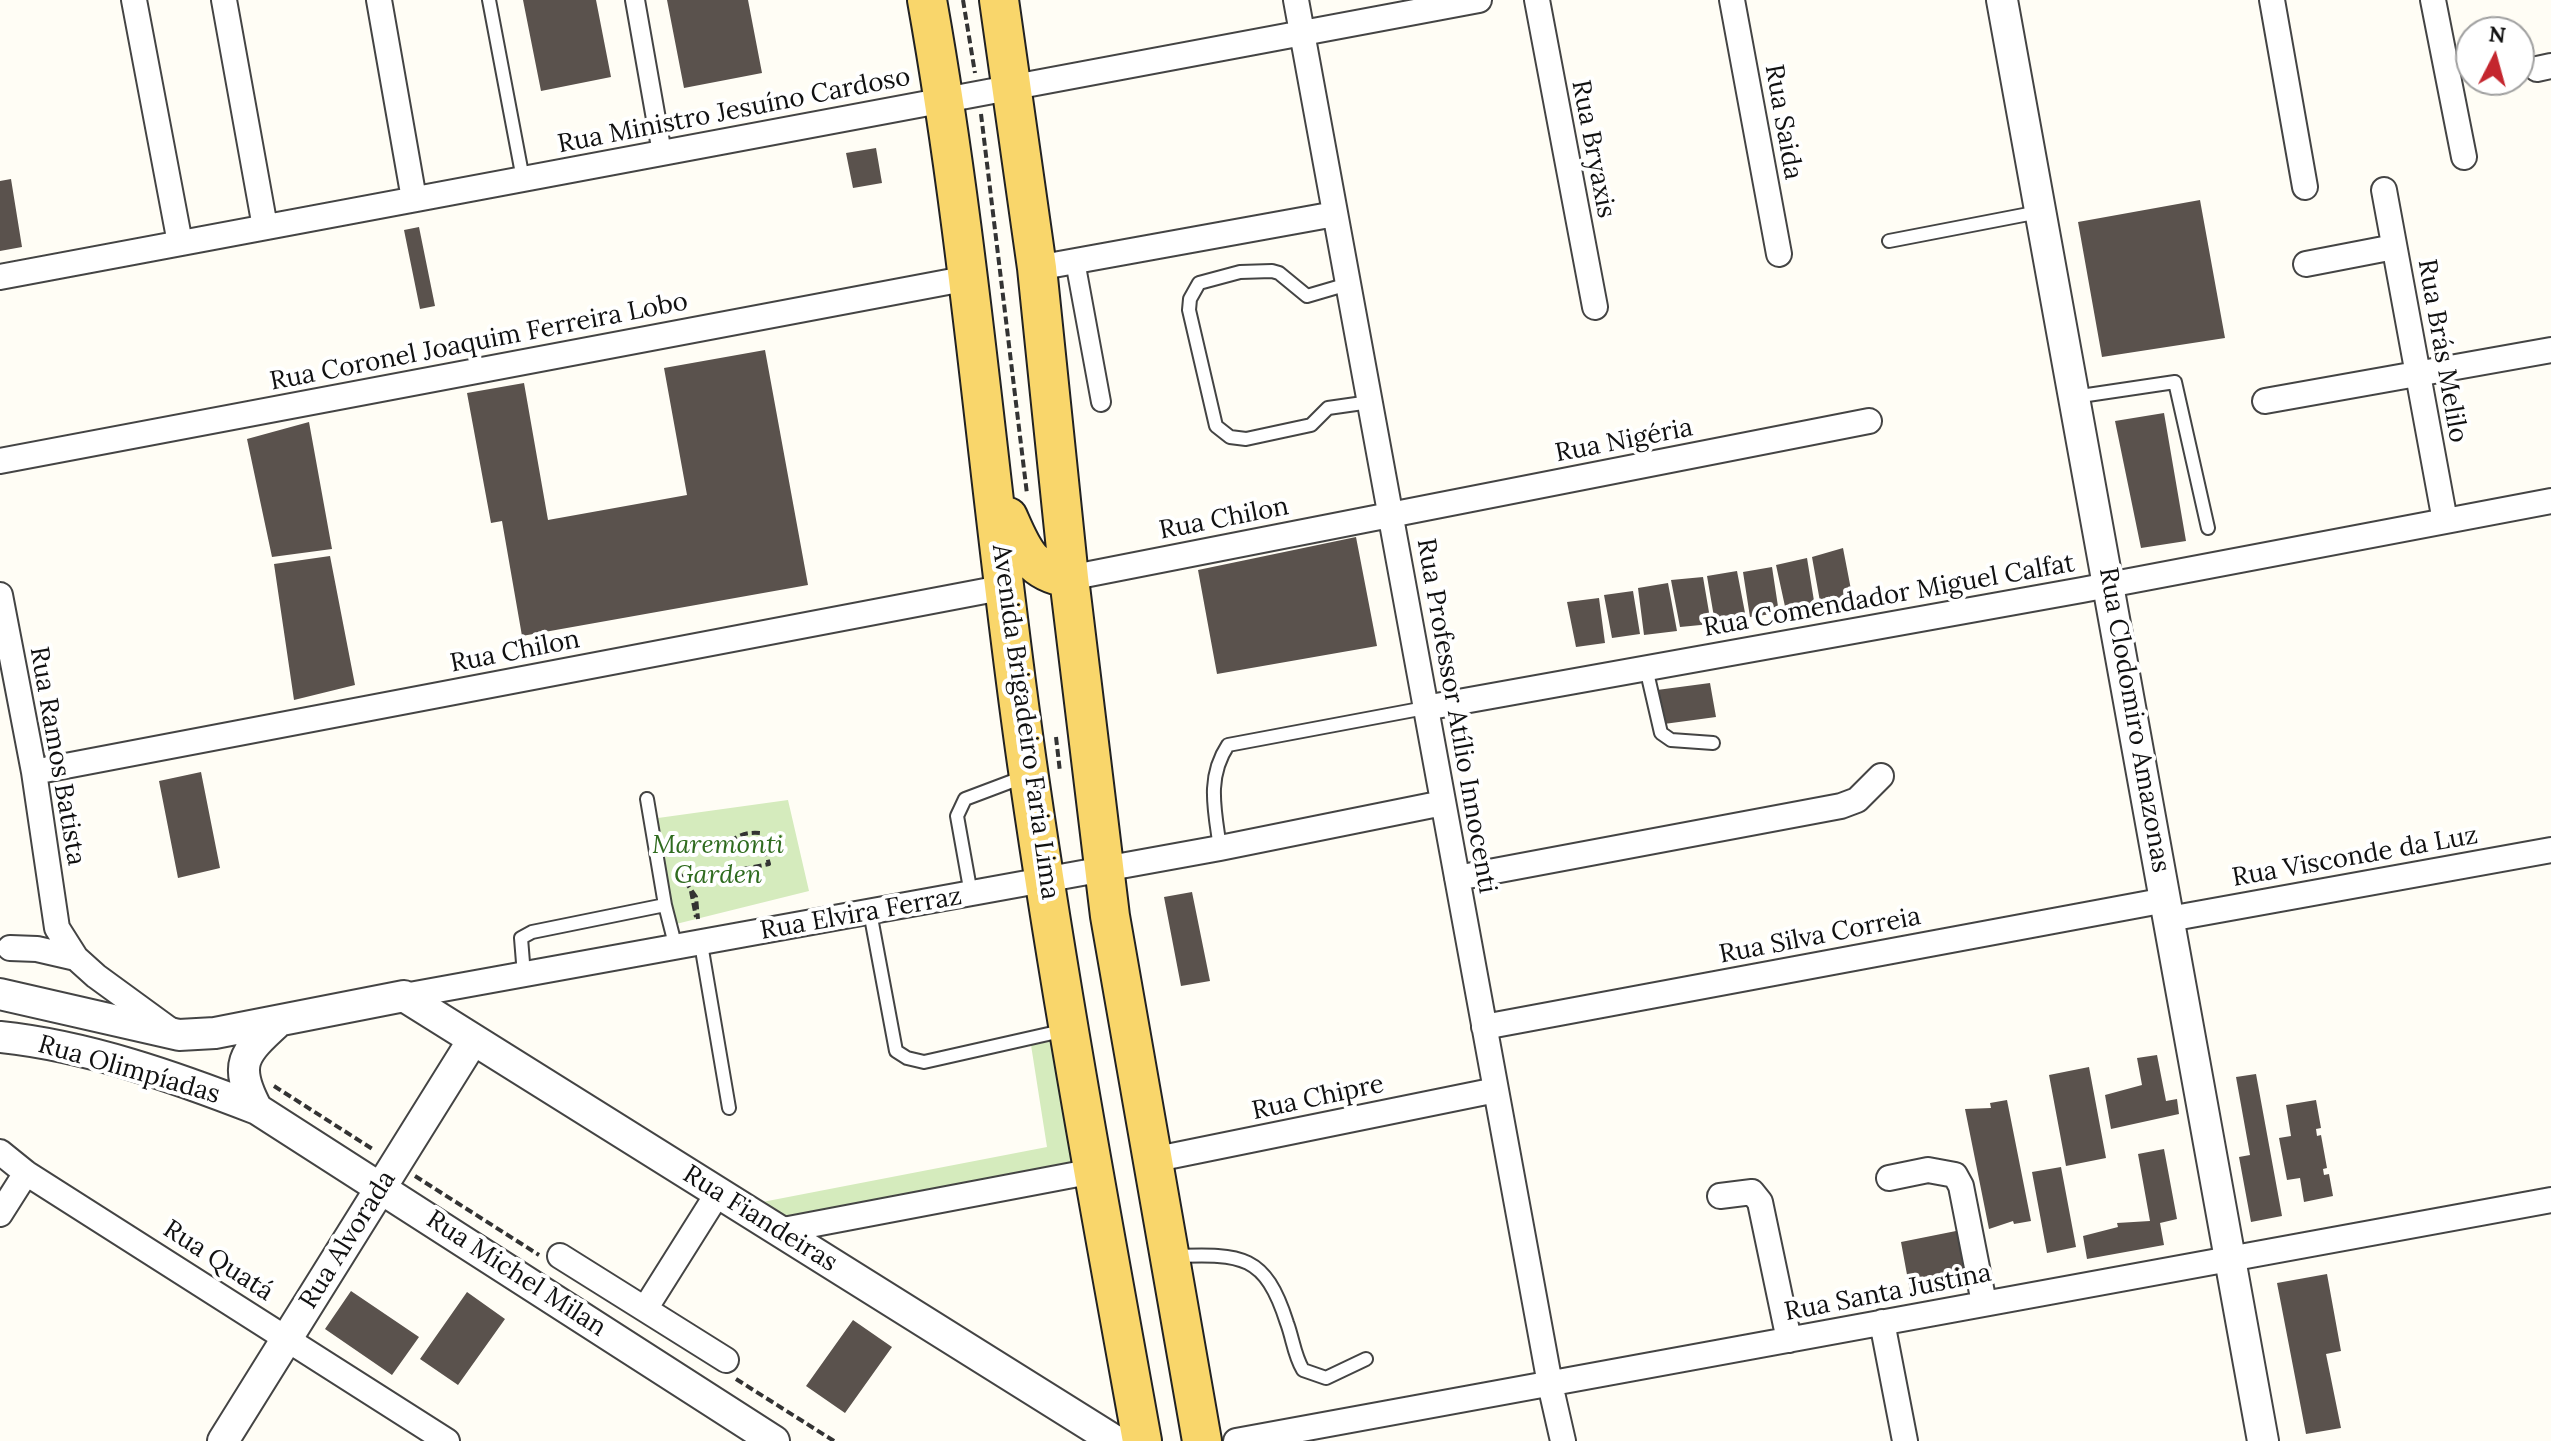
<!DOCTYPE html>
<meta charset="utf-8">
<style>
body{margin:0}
#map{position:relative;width:2551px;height:1441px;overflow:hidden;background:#fffdf5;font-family:Lora,serif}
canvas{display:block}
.north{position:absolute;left:2455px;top:16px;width:80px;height:80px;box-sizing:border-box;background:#fff;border:2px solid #a0a0a0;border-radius:50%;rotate:6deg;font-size:22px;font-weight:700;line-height:32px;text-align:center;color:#111}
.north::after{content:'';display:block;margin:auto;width:28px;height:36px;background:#c4262e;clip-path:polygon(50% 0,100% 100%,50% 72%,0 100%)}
</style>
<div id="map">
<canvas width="2551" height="1441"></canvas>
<div class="north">N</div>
</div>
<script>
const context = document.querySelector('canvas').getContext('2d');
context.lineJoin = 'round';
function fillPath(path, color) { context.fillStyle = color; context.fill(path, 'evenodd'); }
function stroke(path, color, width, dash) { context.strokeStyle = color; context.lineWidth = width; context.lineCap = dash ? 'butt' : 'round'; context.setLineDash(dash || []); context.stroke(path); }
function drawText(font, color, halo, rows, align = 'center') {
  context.font = font + ' Lora,serif'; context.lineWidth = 8; context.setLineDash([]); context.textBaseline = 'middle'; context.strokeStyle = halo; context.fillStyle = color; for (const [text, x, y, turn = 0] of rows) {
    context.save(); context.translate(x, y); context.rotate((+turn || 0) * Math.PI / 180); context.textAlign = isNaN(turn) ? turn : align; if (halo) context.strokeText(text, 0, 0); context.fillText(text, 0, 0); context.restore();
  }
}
const green = new Path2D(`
 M788,800L809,891L672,925L658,818Z
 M1060,1040L1083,1163L783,1221L752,1204L1047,1147L1031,1045Z`);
const building = new Path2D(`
 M523,0H596L611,77L541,91Z
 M667,0H748L762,73L684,88Z
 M876,148L882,183L853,188L846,153Z
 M11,179L22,247L0,251V181Z
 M2200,200L2225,338L2102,357L2078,222Z
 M419,227L435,306L420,309L404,230Z
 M765,350L808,585L522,636L502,521L491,523L467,393L524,383L548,520L687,495L664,368Z
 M2164,413L2186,541L2141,548L2115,421Z
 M309,422L332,549L272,557L247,439Z
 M1356,537L1377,646L1217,674L1198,570Z
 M1843,548L1853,600L1821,607L1812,557Z
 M330,556L355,685L294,700L274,564Z
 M1807,558L1815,607L1786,611L1776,565Z
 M1772,567L1779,613L1750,617L1743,572Z
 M1737,571L1746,618L1715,623L1707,576Z
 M1703,577L1711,624L1680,627L1671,580Z
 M1668,583L1677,631L1644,635L1638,588Z
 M1633,591L1640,634L1612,638L1604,595Z
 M1599,598L1605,643L1576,647L1567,602Z
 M1710,683L1716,717L1664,724L1657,690Z
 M201,772L220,868L178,878L159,781Z
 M1192,892L1210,981L1181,986L1164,897Z
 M2157,1055L2166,1101L2177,1099L2179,1114L2111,1129L2105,1095L2142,1085L2137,1058Z
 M2089,1067L2106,1158L2066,1166L2049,1075Z
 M2256,1074L2282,1216L2251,1222L2239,1157L2250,1155L2236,1077Z
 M2007,1100L2031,1221L2014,1224L2013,1221L1989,1229L1965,1109L1991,1108L1990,1103Z
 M2316,1100L2321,1128L2316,1129L2317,1136L2321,1135L2327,1168L2323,1169L2324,1175L2329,1174L2333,1196L2304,1202L2300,1178L2287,1180L2279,1138L2291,1136L2286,1105Z
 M2164,1149L2177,1219L2160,1223L2164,1245L2087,1259L2083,1236L2118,1227L2117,1223L2150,1221L2138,1154Z
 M2061,1167L2076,1247L2047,1253L2032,1172Z
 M1961,1230L1971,1280L1910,1291L1901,1242Z
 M2327,1274L2341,1351L2326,1354L2341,1428L2306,1434L2277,1283Z
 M351,1291L419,1337L392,1375L325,1329Z
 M467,1292L505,1319L458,1385L420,1359Z
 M853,1320L892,1347L845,1413L806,1386Z`);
const path = new Path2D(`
 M963,0L975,73
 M981,114L1027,494
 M1056,737L1060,772
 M672,848L709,840L727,844C739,835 745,832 760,833L769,864L702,877L689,884
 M678,871L696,897L698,919
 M691,891L696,917
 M274,1086L374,1150
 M415,1176L539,1255
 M736,1379L834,1441`);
const service = new Path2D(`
 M489,0L523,179
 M1889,241L2039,212
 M1348,284L1307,296L1279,273L1272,271L1240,272L1199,283L1190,299L1189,310L1216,426L1230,437L1246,439L1311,425L1328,408L1370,402
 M2074,397L2175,382L2208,528
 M1646,668L1661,733L1671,740L1713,743
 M647,799L665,905
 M1220,848C1215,811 1206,778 1228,745L1425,708
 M971,894L957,816L965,799L1026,776
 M870,912L896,1051L907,1058L924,1062L1066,1030
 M701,944L729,1108
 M524,975L521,938L532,932L665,905L676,948
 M1175,1256C1242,1254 1265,1254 1287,1323C1293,1339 1294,1355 1303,1370L1326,1378L1366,1359`);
const pedestrian = new Path2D(`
 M635,0L662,153
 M1075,261L1101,402`);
const minor = new Path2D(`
 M134,0L180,243
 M224,0L265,227
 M379,0L414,199
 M1296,0L1550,1384L1563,1441
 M1537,0L1595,307
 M1732,0L1779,254
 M2272,0L2305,187
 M2433,0L2464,157
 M2537,69L2551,66
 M2384,190L2445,521
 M2306,264L2394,247
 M1037,268L1335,214
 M0,277L1479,0
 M2265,401L2551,350
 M0,461L969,278
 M1069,578L1869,421
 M0,595L34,772L57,928L76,958L96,976L170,1030
 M1425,708L2082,590L2551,501
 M34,772L1006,587
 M1457,878L1841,806L1857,800L1881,776
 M2169,919L2551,850
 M10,948L37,949L76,958
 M404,996L1220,848L1443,803
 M1484,1027L2166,900
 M0,1152L26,1173L447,1441
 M1152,1160L1496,1090
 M1889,1178L1928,1170L1955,1175L1961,1186L1984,1303
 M1720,1196L1752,1192L1760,1202L1789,1340
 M0,1214L26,1173
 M778,1231L1094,1171
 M560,1256L726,1360
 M645,1309L718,1193
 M1882,1322L1905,1441
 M1236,1441L2551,1200`);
const tertiary = new Path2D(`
 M2002,0L2263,1441
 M0,994L179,1035L215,1033L404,996L1115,1441
 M0,1037C87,1046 175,1077 257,1109L774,1441
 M257,1109C233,1064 243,1054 278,1022
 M223,1441L473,1040`);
const primary = new Path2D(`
 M927,0C973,257 991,518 1029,777C1061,999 1102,1220 1142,1441
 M999,0L1037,268L1069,578L1110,916L1202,1441
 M1008,517C1022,549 1030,572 1069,578`);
const streetNames = [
 ["Rua Ministro Jesuíno Cardoso",734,111,-11],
 ["Rua Saida",1783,122,80],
 ["Rua Bryaxis",1593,149,79],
 ["Rua Coronel Joaquim Ferreira Lobo",479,342,-11],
 ["Rua Brás Melilo",2442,351,80],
 ["Rua Nigéria",1624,441,-11],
 ["Rua Chilon",1224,519,-11],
 ["Rua Comendador Miguel Calfat",1889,596,-10],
 ["Rua Chilon",515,652,-11],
 ["Rua Professor Atílio Innocenti",1456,716,80],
 ["Rua Clodomiro Amazonas",2134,720,80],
 ["Avenida Brigadeiro Faria Lima",1025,722,82],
 ["Rua Ramos Batista",57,756,80],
 ["Rua Visconde da Luz",2355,857,-10],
 ["Rua Elvira Ferraz",861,914,-10],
 ["Rua Silva Correia",1820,936,-11],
 ["Rua Olimpíadas",129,1070,16],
 ["Rua Chipre",1318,1098,-12],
 ["Rua Fiandeiras",760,1219,32],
 ["Rua Alvorada",348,1240,-58],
 ["Rua Quatá",218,1261,33],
 ["Rua Michel Milan",516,1274,33],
 ["Rua Santa Justina",1888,1293,-11]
];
const parkNames = [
 ["Maremonti",718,846],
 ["Garden",718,876]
];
fillPath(green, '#d5ebbd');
fillPath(building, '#5a524d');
stroke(service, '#444', 16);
stroke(pedestrian, '#444', 22);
stroke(minor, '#444', 28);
stroke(tertiary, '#444', 34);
stroke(primary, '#222', 42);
stroke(path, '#333', 4, [8, 4]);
stroke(service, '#fff', 12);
stroke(pedestrian, '#fff', 18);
stroke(minor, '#fff', 24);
stroke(tertiary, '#fff', 30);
stroke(primary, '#f9d66b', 38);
drawText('26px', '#111', '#fff', streetNames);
drawText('italic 26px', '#2f6b1f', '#fff', parkNames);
</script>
